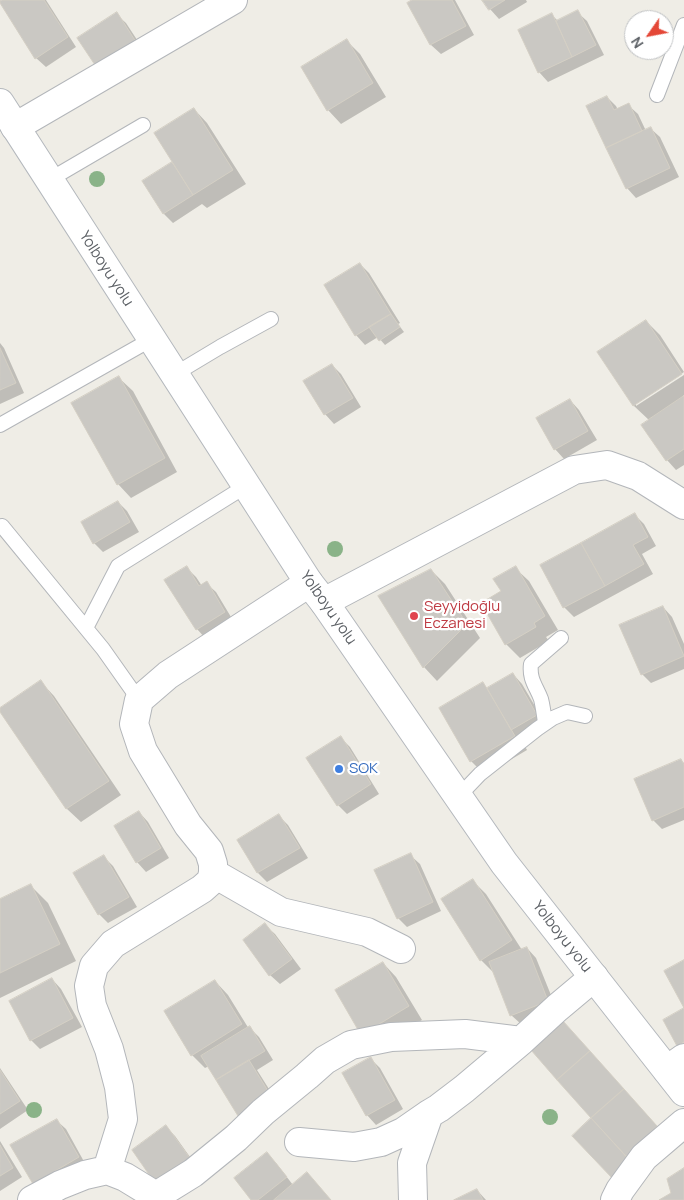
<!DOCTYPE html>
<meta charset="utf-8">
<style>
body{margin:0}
#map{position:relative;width:684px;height:1200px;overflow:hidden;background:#efede6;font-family:Manrope,sans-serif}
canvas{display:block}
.north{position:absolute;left:624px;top:10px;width:50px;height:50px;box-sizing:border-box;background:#fff;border:1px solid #bec0c2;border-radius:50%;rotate:237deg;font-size:14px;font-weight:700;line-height:20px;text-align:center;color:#5d6166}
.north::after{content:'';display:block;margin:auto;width:18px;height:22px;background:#e44737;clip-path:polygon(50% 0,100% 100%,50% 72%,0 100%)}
</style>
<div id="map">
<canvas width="684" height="1200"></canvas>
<div class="north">N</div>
</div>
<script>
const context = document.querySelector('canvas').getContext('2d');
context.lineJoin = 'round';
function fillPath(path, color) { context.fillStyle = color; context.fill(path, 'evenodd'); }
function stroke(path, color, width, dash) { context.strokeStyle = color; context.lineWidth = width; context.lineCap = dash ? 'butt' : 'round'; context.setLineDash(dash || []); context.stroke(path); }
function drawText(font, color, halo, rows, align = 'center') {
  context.font = font + ' Manrope,sans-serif'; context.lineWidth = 4.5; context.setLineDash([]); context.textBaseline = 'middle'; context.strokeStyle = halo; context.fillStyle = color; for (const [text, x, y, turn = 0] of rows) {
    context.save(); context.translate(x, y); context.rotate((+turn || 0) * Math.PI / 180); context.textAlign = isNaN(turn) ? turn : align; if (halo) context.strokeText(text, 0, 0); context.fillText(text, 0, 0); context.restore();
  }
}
const shadow = new Path2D(`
 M4,0H46L76,47L46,67L36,58Z
 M414,0H455L474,35L441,54L431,45L408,3Z
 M484,0H526L527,2L499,19L490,9Z
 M577,12L587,21L604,55L548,82L539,72L519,30L552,15L558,21Z
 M116,14L126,23L145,52L107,77Z
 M347,41L360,54L386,97L341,124L328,110Z
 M607,97L616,106L618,110L628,105L638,114L646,131L650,128L660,137L679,177L636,198L627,188L588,107Z
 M194,109L207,123L246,184L207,208L202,204L173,223L164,214L144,181L174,163Z
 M360,264L369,273L400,323L398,324L404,332L385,345L378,337L365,345L356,335Z
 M646,321L660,335L684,372L636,403V406L684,375V395L683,396L684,398V465L676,470L667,460L643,425L650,421L634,406L599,352Z
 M0,343L4,348L24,393L0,404Z
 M332,365L341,374L361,407L334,424L325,414L305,381Z
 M119,378L133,391L177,472L131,498L118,484Z
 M570,400L579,410L597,440L564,459L555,449L538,418Z
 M118,502L127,511L139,532L103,552L94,543Z
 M635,515L644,524L656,546L642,554L653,574L574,617L564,607L541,566Z
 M187,568L196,577L202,586L206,583L216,592L234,622L206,639L197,629L166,580Z
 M515,568L529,581L558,630L546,637L549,641L520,658L506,644L482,603L502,592Z
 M431,570L445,584L480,638L437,681L424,667L380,597Z
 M663,607L672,617L684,644V669L651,683L642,674Z
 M513,674L522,684L546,725L521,739L527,750L485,775L471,761L483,684L488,689Z
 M41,682L54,696L121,795L81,822L67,809L0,710Z
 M341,738L350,747L379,794L347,814L338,805Z
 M681,760L684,763V820L662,829L653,820Z
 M139,812L148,822L169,858L146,872L137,862Z
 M279,816L288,825L308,858L267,882L258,873L238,840Z
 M410,855L420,864L441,911L407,927L398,918Z
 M104,857L113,866L137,907L108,923L99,914Z
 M473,881L486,894L522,950L527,948L536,958L557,1010L521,1024L511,1015L495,974L481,960Z
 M31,886L48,903L76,961L0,998V901Z
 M265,925L275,934L301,969L280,984L270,975L245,940Z
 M383,963L396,977L422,1020L376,1047L362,1034Z
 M52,979L61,989L82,1027L40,1049L31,1040Z
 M215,981L228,995L249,1029L250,1028L259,1037L273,1060L257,1070L279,1105L248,1124L239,1115L209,1066L205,1068L192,1055Z
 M572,1032L666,1136L623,1187L574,1136L593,1118Z
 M371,1059L380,1068L403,1109L376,1125L367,1115Z
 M0,1068L28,1110L0,1129Z
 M56,1120L66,1129L87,1167L34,1183Z
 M166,1127L175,1136L200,1171L167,1194Z
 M0,1141L22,1177L0,1191Z
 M276,1163L293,1185L331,1200H252Z
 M477,1190L486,1200H457Z`);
const building = new Path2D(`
 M2,0H44L68,37L35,59L0,3V1Z
 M412,0H452L466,26L430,45L407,3Z
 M482,0H505L489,10Z
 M578,10L596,45L572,57L556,21Z
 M117,12L136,42L97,68L77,38Z
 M552,13L572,57L538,73L518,30Z
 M347,39L373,83L327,111L301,67Z
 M607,96L614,110L629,103L642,131L606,148L586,106Z
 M194,108L233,170L193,195L154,133Z
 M651,127L670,168L626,189L606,148Z
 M172,162L193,195L163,214L142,181Z
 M360,263L391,314L355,336L324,285Z
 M391,314L400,327L379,341L369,327Z
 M646,320L682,374L633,406L597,352Z
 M0,348L16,383L0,390Z
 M332,364L353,398L324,415L303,381Z
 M119,376L165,458L117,485L71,403Z
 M684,396V449L666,461L641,425Z
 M570,399L588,431L554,450L536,418Z
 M118,501L130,522L93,544L81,522Z
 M635,513L648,537L633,545L644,564L605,586L581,543Z
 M581,543L605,586L563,608L540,565Z
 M187,566L199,586L207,581L225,612L196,630L164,580Z
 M516,566L545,616L534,623L536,627L505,645L481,603L501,591L493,579Z
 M431,569L467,624L423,668L378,596Z
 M663,606L684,656L641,675L619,625Z
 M513,673L537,715L511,730L487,688Z
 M41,680L109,781L66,809L0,712V708Z
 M483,682L515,736L470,762L439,708Z
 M341,736L371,784L337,806L306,758Z
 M681,759L684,765V807L652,821L634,779Z
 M139,811L161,848L136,863L114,826Z
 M279,814L300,848L257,873L237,840Z
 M411,853L433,902L397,919L374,870Z
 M104,855L129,897L98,915L73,873Z
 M473,879L512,940L480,961L441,899Z
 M31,884L60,944L0,973V899Z
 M265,923L292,959L269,976L243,940Z
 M527,947L548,1001L510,1016L489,962Z
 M684,960V1008L664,971Z
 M383,962L409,1006L361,1035L335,990Z
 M52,978L73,1018L30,1041L9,1001Z
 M215,980L242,1024L191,1056L164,1011Z
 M684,1008V1042L677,1046L663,1020Z
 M563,1021L590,1051L557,1080L531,1050Z
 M250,1026L265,1051L216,1080L201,1056Z
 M590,1051L624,1089L591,1118L557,1080Z
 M371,1057L395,1100L366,1116L342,1073Z
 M249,1060L271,1096L238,1116L216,1080Z
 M0,1070L20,1101L0,1114Z
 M624,1089L657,1126L626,1156L591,1118Z
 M591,1118L631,1162L613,1179L572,1136Z
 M57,1119L79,1157L33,1184L10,1145Z
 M166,1125L192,1161L157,1186L132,1150Z
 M0,1145L13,1168L0,1176Z
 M267,1152L287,1177L258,1200H251L234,1178Z
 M684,1168V1200H659L671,1193L667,1179Z
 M307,1172L331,1200H274Z
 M477,1189L483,1200H454Z`);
const lane = new Path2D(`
 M657,95L684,25
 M49,180L143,125
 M175,374L220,347L271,319
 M0,425L152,339
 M2,526L103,649L139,700
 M86,628L118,566L246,486
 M545,723C544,715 543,707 541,699C536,686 529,679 531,664L561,638
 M458,797L480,774L537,729L553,718L567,712L585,716`);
const street = new Path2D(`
 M15,127L233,0
 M324,602L574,470L607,465L638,476L684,505
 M213,873L281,912L367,932L401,949
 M667,1070L684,1058
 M299,1142L354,1147L381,1142L403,1132L429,1114L439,1108L464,1089L521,1041L557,1008L594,977
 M107,1170L123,1119L119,1087L109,1049L92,1006L89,986L94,966L113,944L202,889L211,881L213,873V864L209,851L188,825L143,751L134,724L139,700L168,675L309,583
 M156,1196L193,1173L236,1138L263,1112L307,1076L325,1060L351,1045L391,1037L465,1034L521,1041
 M32,1200L60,1185L85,1175L107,1170L125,1177L156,1196L157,1200
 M413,1200L412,1163L429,1114
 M615,1200L620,1190L644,1157L684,1123`);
const secondary = new Path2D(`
 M0,103L309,583L324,602L504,863L684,1092`);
const trees = [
 [97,179],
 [335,549],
 [34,1110],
 [550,1117]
];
const markers = [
 [414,616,5,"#e0444e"],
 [339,769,5,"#3f7fe0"]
];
const streetNames = [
 ["Yolboyu yolu",106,269,57],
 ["Yolboyu yolu",328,608,55],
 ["Yolboyu yolu",562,937,52]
];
const healthNames = [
 ["Seyyidoğlu",424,607],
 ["Eczanesi",424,624]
];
const shopNames = [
 ["SOK",349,769]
];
fillPath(shadow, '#0003');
fillPath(building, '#cac8c3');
stroke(building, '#d4cfc4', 1);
stroke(lane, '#b3b6ba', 16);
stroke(street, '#b3b6ba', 30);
stroke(secondary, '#b4b8bd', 30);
stroke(lane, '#fff', 14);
stroke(street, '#fff', 28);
stroke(secondary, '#fff', 28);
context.fillStyle = '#8ab388';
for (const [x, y] of trees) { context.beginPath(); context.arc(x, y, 8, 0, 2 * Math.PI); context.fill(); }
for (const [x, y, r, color] of markers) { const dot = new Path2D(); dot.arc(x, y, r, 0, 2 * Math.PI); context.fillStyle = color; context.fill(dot); stroke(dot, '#fff', 2); }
drawText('15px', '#5d6166', '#fff', streetNames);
drawText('15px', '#be3a42', '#fff', healthNames, 'left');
drawText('15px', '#366cbe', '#fff', shopNames, 'left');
</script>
